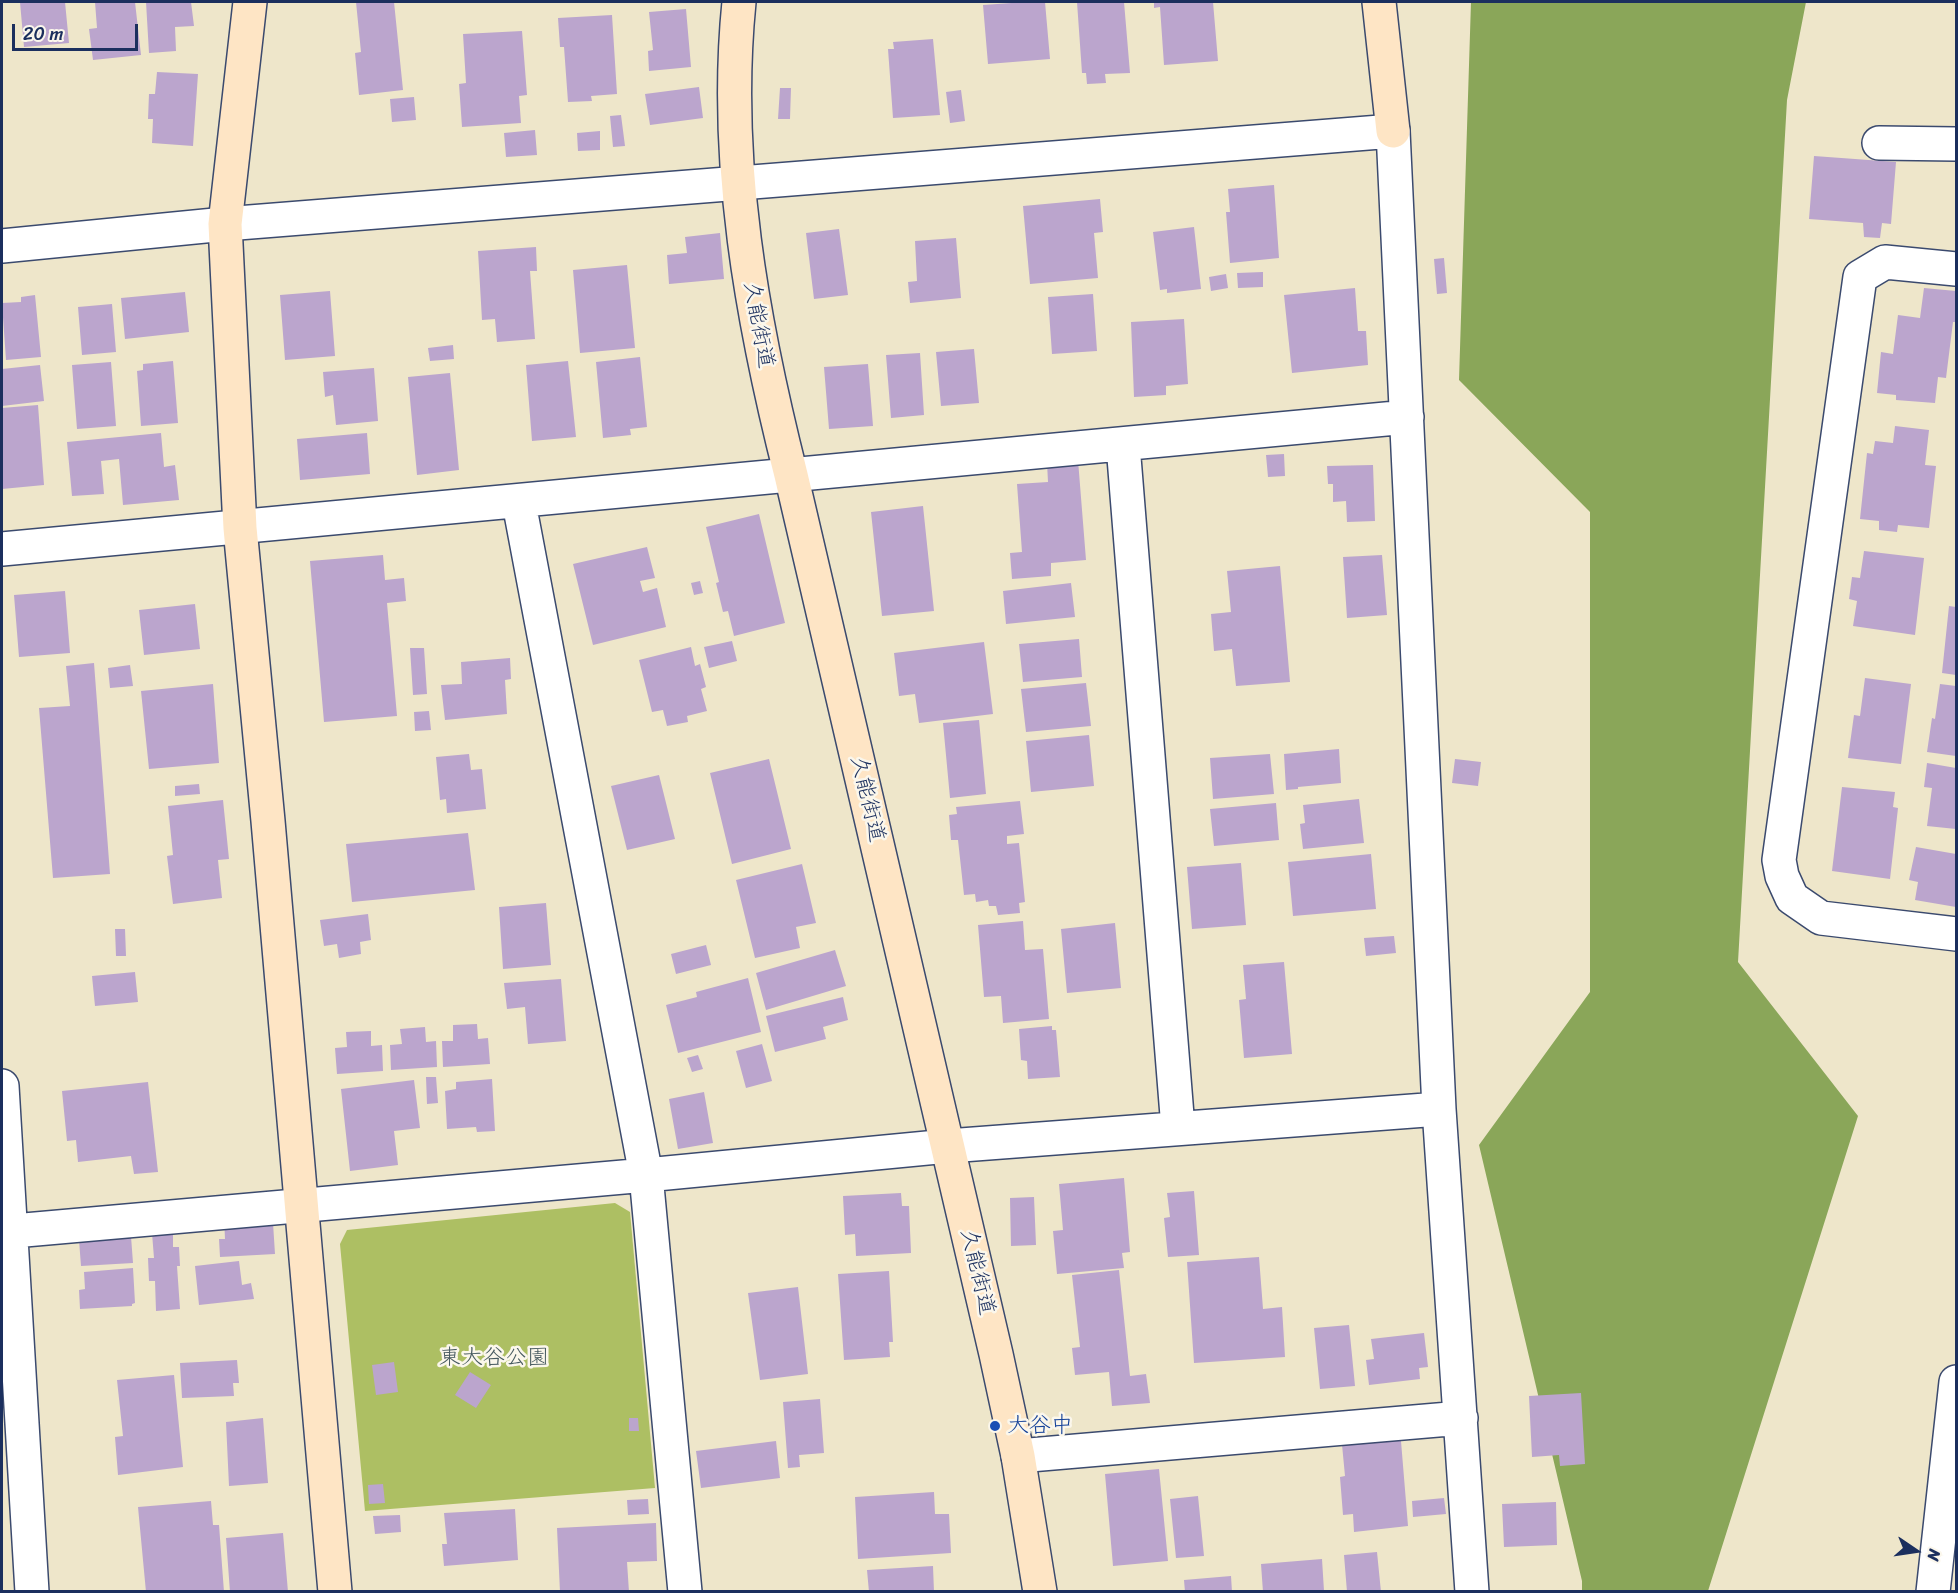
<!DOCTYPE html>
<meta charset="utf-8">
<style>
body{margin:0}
#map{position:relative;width:1958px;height:1593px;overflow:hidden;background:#eee6ca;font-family:Sriracha,sans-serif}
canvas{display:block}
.frame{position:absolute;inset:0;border:3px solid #1b2f5e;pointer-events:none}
.north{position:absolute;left:1886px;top:1521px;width:60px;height:60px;-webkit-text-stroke:4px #fbf7ec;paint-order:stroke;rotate:103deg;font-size:16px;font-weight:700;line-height:24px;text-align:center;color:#1b2f5e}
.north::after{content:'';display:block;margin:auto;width:21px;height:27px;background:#1b2f5e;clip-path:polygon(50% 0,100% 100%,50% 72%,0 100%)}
.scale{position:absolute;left:12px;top:24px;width:126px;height:27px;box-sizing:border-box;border:3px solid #1b2f5e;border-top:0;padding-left:8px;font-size:18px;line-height:21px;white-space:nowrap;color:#1b2f5e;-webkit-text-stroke:4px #fbf7ec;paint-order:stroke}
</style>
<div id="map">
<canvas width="1958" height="1593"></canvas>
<div class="frame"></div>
<div class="north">N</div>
<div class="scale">20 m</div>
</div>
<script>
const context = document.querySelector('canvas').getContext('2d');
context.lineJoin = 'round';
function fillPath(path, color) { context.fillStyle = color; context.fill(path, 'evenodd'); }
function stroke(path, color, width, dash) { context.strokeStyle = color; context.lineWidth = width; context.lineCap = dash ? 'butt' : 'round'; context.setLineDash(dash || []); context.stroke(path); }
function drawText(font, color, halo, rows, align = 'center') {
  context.font = font + ' Sriracha,"Klee One",sans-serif'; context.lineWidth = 5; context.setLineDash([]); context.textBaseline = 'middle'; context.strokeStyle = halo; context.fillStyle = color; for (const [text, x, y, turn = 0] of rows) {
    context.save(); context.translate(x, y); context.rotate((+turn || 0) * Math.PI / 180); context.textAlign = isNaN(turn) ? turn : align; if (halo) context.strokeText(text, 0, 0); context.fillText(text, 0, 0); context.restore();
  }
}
const green = new Path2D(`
 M615,1203L630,1212L655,1488L365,1511L340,1244L347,1230Z`);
const forest = new Path2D(`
 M1471,2H1806L1787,100L1738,962L1858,1116L1708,1591H1582V1581L1479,1145L1590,992V512L1459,380Z`);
const building = new Path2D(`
 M20,2H65L69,43L24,47Z
 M95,2H135L141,55L93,60L89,29L97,28Z
 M146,2H191L194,26L175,27L176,51L149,53Z
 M356,2H394L403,90L359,95L355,53L361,52Z
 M1026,2H1045L1050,59L988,64L983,5Z
 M1077,2H1124L1130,73L1105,74L1106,83L1087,84L1086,73H1082Z
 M1154,2H1213L1218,61L1164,65L1160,7L1154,8Z
 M686,9L691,67L649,71L648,51L653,50L649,12Z
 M612,15L617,94L591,96L592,101L568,102L564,47H560L558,18Z
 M522,31L527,95L519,96L521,123L462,127L459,84L466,83L463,34Z
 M933,39L940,115L893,118L888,49H894L893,42Z
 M157,72L198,74L193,146L152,143L153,119H148L149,94H155Z
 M699,87L703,118L650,125L645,94Z
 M780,88H791L790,119H778Z
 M961,90L965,121L950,123L946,92Z
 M414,97L416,120L392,122L390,99Z
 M621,115L625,146L613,147L610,116Z
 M535,130L537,155L506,157L504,133Z
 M600,131V150L578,151L577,133Z
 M1814,156L1896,162L1891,224L1882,223L1880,238L1864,237L1863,223L1809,219Z
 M1274,185L1279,258L1230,263L1226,212H1230L1228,189Z
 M1100,199L1103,232L1094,233L1098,278L1030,284L1023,206Z
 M1194,227L1201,289L1167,293V289L1160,290L1153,232Z
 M839,229L848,295L814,299L806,233Z
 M720,233L724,279L669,284L667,255L687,253L685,237Z
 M956,238L961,298L910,303L908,282L917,281L915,241Z
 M536,247L537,271H530L535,339L497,342L495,319L482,320L478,251Z
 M1444,258L1447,293L1437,294L1434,259Z
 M627,265L635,348L580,353L573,270Z
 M1263,272V287L1238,288L1237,273Z
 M1226,274L1228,288L1211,291L1209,277Z
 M1355,288L1358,331H1366L1368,365L1292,373L1284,295Z
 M1924,288L1956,291V322H1953L1946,378L1938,377L1935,403L1896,400V395L1877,393L1881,352L1893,354L1898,315L1920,318Z
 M330,291L335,356L285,360L280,295Z
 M185,292L189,332L125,339L121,298Z
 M1093,294L1097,351L1052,354L1048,297Z
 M35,295L41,357L6,360L2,303L21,302V297Z
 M112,304L116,352L82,355L78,307Z
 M1184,319L1188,384L1166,386V395L1134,397L1131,322Z
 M453,345L454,359L430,361L428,348Z
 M974,349L979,403L941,406L936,352Z
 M920,353L924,415L891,418L886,355Z
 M640,357L647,427L630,429L631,435L603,438L596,362Z
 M173,361L178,423L141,426L137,371L143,370V364Z
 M568,361L576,437L532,441L526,365Z
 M111,362L116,426L77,429L72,365Z
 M868,364L873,426L829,429L824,367Z
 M40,365L44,401L2,406V369Z
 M374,368L378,421L336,425L333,395L325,397L323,372Z
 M450,373L459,470L417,475L408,377Z
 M38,405L44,485L2,489V408Z
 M1895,426L1929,430L1925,465L1936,466L1929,528L1898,525L1897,532L1879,530V521L1860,519L1867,453L1873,454L1875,441L1893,443Z
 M161,433L164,467L175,465L179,500L123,505L119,459L101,461L104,494L72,496L67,442Z
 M367,433L370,474L300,480L297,439Z
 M1284,454L1285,476L1268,477L1266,455Z
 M1078,460L1086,560L1051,563V576L1012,579L1010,553L1022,552L1017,484L1048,482L1047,463Z
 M1373,465L1375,521L1347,522L1346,501L1333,502V484H1328L1327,466Z
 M923,506L934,611L882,616L871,512Z
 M759,514L785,623L734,636L728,611L723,612L716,583L719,582L706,527Z
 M647,547L655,578L640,581L643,592L657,588L666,627L593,645L573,564Z
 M1864,551L1924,558L1915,635L1853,626L1857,601L1849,599L1852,577L1860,578Z
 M383,555L385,580L404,578L406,601L387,603L397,716L324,722L310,561Z
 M1382,555L1387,615L1347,618L1343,557Z
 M1280,566L1290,682L1236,686L1232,649L1214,651L1211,614L1231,612L1227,571Z
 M700,581L703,593L694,595L691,583Z
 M1071,583L1075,617L1006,624L1003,591Z
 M65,591L70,653L19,657L14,595Z
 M195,604L200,649L144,655L139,610Z
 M1949,606L1956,607V675L1942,673Z
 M1079,639L1082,677L1023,682L1019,644Z
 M732,641L737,661L709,668L704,647Z
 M984,642L993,714L919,723L915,694L899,696L894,653Z
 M691,647L695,666L700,664L706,687L701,689L707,711L687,716L688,722L667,726L663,710L652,712L639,660Z
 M410,648H424L427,694L413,695Z
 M510,658L511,679L505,680L507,714L445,720L441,685L462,684L461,662Z
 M94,663L110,874L53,878L39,708L70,706L66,666Z
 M130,665L133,686L110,688L108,668Z
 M1865,678L1911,684L1901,764L1848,758L1854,715L1860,716Z
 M1086,683L1091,726L1026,732L1021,689Z
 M213,684L219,763L149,769L141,691Z
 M1940,684L1956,686V756L1927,752L1932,718L1935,719Z
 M429,711L431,730L415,731L414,712Z
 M979,720L986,794L950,798L943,723Z
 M1089,735L1094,786L1031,792L1026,741Z
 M1339,749L1341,783L1298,787V789L1286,790L1284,754Z
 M469,754L471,770L482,769L486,809L447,813L446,799L440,800L436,757Z
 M1270,754L1274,794L1213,799L1210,758Z
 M769,759L791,849L732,864L710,773Z
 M1455,759L1481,762L1478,786L1452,783Z
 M1927,763L1956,768V829L1927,826L1932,788L1924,787Z
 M659,775L675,839L627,850L611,786Z
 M199,784L200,794L175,796V786Z
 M1842,787L1895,792L1893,807L1898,808L1890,879L1832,871Z
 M1359,799L1364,843L1303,849L1300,824L1305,823L1303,805Z
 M223,800L229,859L218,860L222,898L173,904L167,856L173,855L168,806Z
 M1020,801L1024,834L1007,836V844L1019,843L1025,902L1019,903L1020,913L998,915L996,906H989L988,900L976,902L975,894L964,895L958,840H951L949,815L957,814L956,807Z
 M1276,803L1279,840L1214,846L1210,809Z
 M468,833L475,890L352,902L346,844Z
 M1916,847L1956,854V907L1915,900L1918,882L1909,880Z
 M1371,854L1376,909L1293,916L1288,862Z
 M1241,863L1246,925L1192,929L1187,867Z
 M802,864L816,923L796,927L800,948L755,958L736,880Z
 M546,903L551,965L503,969L499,907Z
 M368,914L371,940L360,942L361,954L339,958L337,944L324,946L320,920Z
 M1023,921L1025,950L1043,949L1049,1019L1003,1023L1001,996L984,997L978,925Z
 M1115,923L1121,988L1067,993L1061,929Z
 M115,929H125L126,956H116Z
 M1394,936L1396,953L1366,956L1364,938Z
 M706,945L711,965L676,974L671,954Z
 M835,950L846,986L766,1010L756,973Z
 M1284,962L1292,1054L1244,1058L1239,1000L1246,999L1243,965Z
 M135,972L138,1002L95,1006L92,976Z
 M748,978L761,1032L678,1053L666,1005L697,997L696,992Z
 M561,979L566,1041L528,1044L525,1007L507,1009L504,983Z
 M843,997L848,1020L823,1027L826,1039L775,1052L766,1016Z
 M477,1024L478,1039L488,1038L490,1064L443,1067L442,1041H453V1025Z
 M1052,1026V1030H1056L1060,1077L1028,1079L1027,1061L1021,1060L1019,1029Z
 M425,1027L426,1042L436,1041L437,1067L391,1070L390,1045L402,1044L400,1029Z
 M371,1031V1046L382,1045L383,1071L337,1074L335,1048L347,1047L346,1032Z
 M762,1044L772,1081L746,1088L736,1051Z
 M698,1055L703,1069L692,1072L687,1058Z
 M426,1077H436L438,1103L427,1104Z
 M492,1079L495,1131L477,1132L476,1127L447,1129L445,1091L456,1089V1082Z
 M414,1080L420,1128L394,1131L398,1165L350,1171L341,1089Z
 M148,1082L158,1172L134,1174L131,1156L78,1162L76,1140L67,1141L62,1091Z
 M704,1092L713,1143L678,1149L669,1099Z
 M1124,1178L1130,1252L1122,1253L1124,1268L1057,1274L1053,1231L1063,1230L1059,1184Z
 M1194,1191L1199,1255L1168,1257L1164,1218L1170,1217L1167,1193Z
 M901,1193L902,1206H909L911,1253L856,1256L855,1234L845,1235L843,1196Z
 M1034,1197L1036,1245L1011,1246L1010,1198Z
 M224,1217L273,1223L275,1254L220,1257L219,1239H225Z
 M130,1223L133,1263L81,1266L78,1227Z
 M173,1232V1247H179L180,1266H177L180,1309L156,1311L155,1281H149L148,1258H154L152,1233Z
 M1259,1257L1263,1309L1282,1307L1285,1357L1194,1363L1187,1262Z
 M239,1261L242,1285L251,1283L254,1299L199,1305L195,1266Z
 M133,1268L135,1303L132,1304V1306L80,1309L79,1290L85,1289L84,1272Z
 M1119,1270L1130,1376L1146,1374L1150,1403L1112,1406L1109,1372L1075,1375L1072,1348L1080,1347L1072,1275Z
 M889,1271L893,1342H889L890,1357L844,1360L838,1274Z
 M798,1287L808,1374L760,1380L748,1293Z
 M1349,1325L1355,1386L1320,1389L1314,1328Z
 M1424,1333L1428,1367L1419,1368L1420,1379L1369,1385L1366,1360L1374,1359L1371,1339Z
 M237,1360L239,1383H233L234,1396L182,1398L180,1363Z
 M394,1362L398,1392L376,1395L372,1365Z
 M470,1372L491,1385L476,1408L455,1395Z
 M174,1375L183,1467L118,1475L115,1437L123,1436L117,1380Z
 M1581,1393L1585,1464L1560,1466L1559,1455L1532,1457L1529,1396Z
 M820,1399L824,1453L799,1455L800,1467L788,1468L783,1402Z
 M263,1418L268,1483L229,1486L226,1422Z
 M629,1418H638L639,1431H629Z
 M1400,1429L1408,1526L1354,1532L1353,1514L1343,1515L1340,1477L1345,1476L1341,1434Z
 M776,1441L780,1478L701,1488L696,1451Z
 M1159,1469L1168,1561L1113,1566L1105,1474Z
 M383,1484L385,1503L369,1504L368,1485Z
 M934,1492L935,1514H949L951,1553L858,1559L855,1497Z
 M1198,1496L1204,1556L1176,1558L1170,1499Z
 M1444,1498L1446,1514L1413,1517L1412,1501Z
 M648,1499L649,1514L628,1515L627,1500Z
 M211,1501L213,1525H219L224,1592H146L138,1507Z
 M1556,1502L1557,1545L1504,1547L1502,1504Z
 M515,1509L518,1560L444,1566L442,1544H447L444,1513Z
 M400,1515L401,1532L375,1534L373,1516Z
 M656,1523L657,1561L627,1562L629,1592H560L557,1528Z
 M283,1533L288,1592H230L226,1538Z
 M1377,1552L1381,1592H1347L1344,1555Z
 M1322,1559L1324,1591L1263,1592L1261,1564Z
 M933,1566L934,1592H869L867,1570Z
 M1231,1576L1232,1592H1185L1184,1580Z`);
const street = new Path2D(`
 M1879,143L1956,144
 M2,246L225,224L1393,131L1439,1109L1472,1592
 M1956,269L1885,262L1860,277L1779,860L1782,876L1792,898L1821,918L1956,934
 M1123,445L1178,1128
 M519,503L646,1175L685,1592
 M2,549C470,506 938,463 1407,417
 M2,1086L32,1592
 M2,1232L646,1175L948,1146L1439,1109
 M1018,1456L1461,1418
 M1933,1592L1956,1382`);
const secondary = new Path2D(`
 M250,2L225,224L240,528L268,821L335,1592
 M739,2C723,161 752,321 791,475L996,1354L1018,1456L1040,1592
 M1379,2L1393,131`);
const markers = [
 [995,1426,6,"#1a4fb4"]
];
const streetNames = [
 ["久能街道",758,325,80],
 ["久能街道",867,799,77],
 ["久能街道",977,1272,77]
];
const parkNames = [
 ["東大谷公園",494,1358]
];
const transitNames = [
 ["大谷中",1007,1426]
];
fillPath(green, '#adbf63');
fillPath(forest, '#8aa659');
fillPath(building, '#bba5cd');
stroke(street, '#3b4a6e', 36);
stroke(secondary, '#3b4a6e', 36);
stroke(street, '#fff', 33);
stroke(secondary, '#fee5c5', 33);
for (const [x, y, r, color] of markers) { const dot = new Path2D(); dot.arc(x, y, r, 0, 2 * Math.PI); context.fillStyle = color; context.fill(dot); stroke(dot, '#fbf7ec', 2); }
drawText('22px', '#1b2f5e', '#fbf7ec', streetNames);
drawText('22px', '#475a60', '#fbf7ec', parkNames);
drawText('22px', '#164399', '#fbf7ec', transitNames, 'left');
</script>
